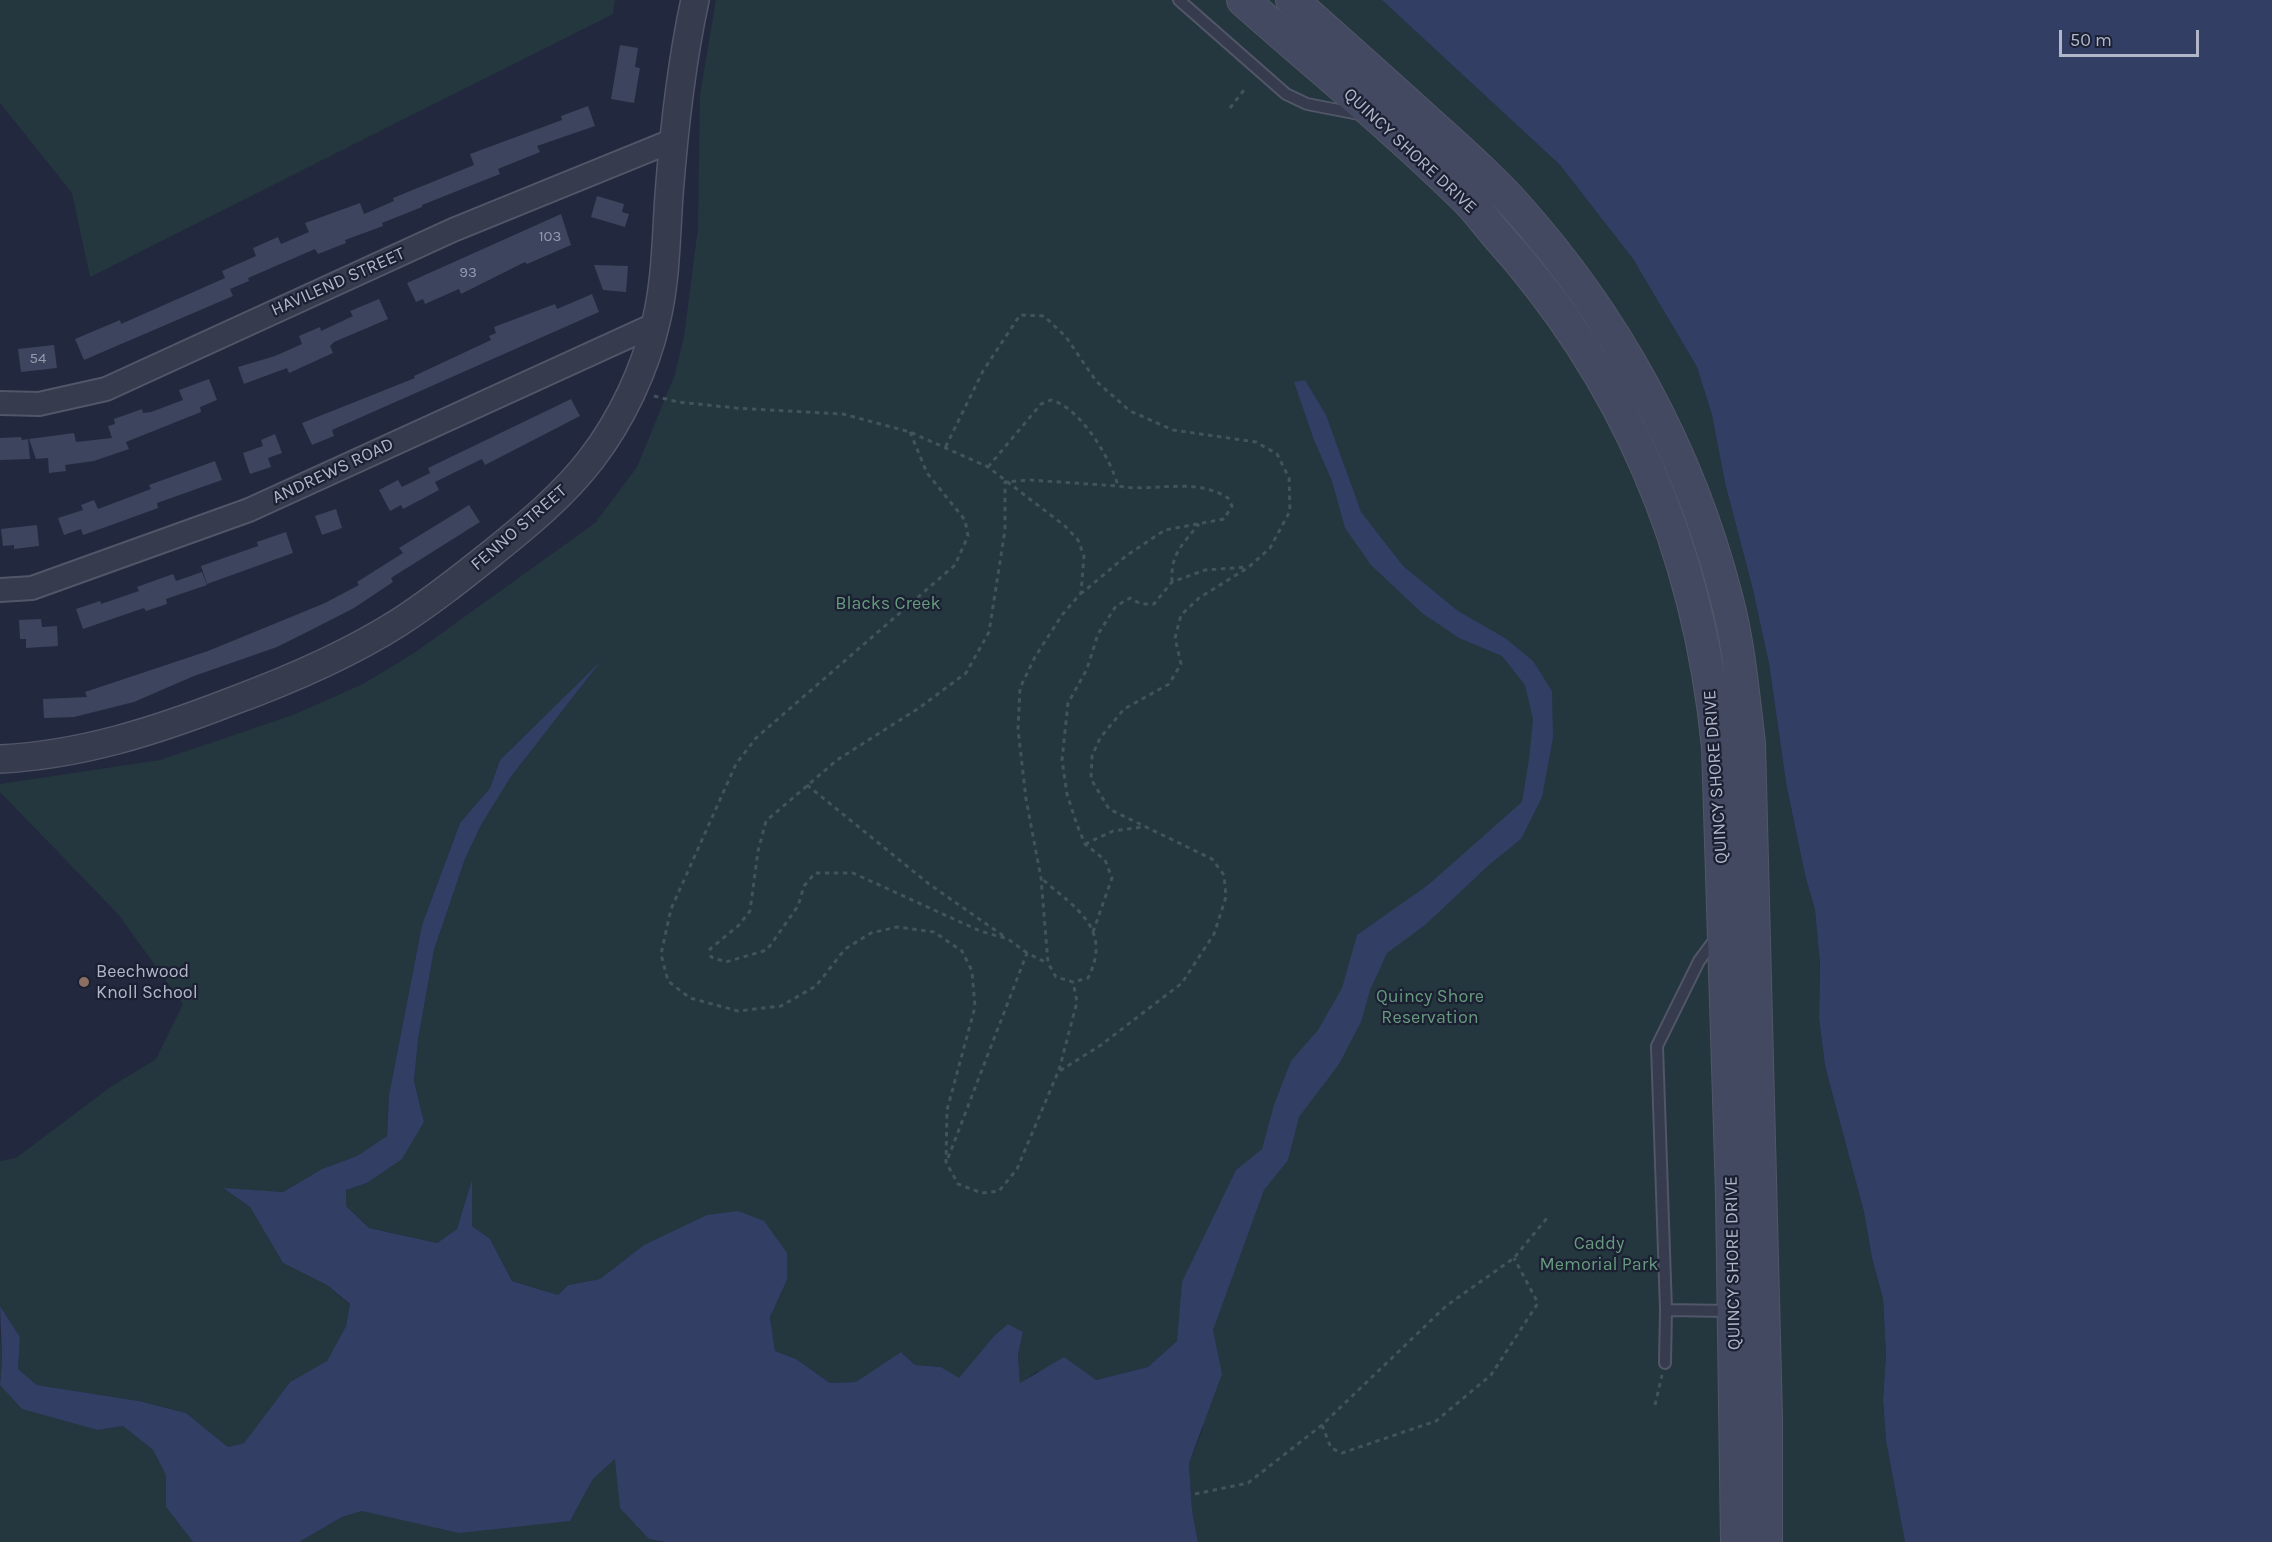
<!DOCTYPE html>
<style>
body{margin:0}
#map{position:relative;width:2272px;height:1542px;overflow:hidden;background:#22283d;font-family:Karla,sans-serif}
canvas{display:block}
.scale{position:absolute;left:2059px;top:30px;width:140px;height:27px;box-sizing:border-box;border:3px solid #b1b6c9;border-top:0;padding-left:8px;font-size:18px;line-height:21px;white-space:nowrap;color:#b1b6c9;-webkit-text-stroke:4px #1b2032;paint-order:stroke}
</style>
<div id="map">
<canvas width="2272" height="1542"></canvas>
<div class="scale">50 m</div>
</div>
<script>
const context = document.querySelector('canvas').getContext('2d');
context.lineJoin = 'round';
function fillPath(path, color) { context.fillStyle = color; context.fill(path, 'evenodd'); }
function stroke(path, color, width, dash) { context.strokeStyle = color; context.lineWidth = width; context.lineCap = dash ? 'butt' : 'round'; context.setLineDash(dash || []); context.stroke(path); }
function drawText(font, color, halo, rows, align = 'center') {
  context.font = font + ' Karla,sans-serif'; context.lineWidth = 4.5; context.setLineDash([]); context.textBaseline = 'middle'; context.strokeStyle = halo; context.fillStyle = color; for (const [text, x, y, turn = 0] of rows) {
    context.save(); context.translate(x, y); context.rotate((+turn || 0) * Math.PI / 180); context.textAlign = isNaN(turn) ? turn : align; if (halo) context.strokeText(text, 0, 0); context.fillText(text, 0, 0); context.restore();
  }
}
const green = new Path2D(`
 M0,0H615L613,14L90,277L72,193L0,103Z
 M716,0H1382L1560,165L1633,259L1697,367L1712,415L1725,483L1753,590L1769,664L1786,783L1805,875L1815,910L1820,964L1819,1018L1825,1066L1864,1212L1872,1258L1883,1299L1886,1355L1883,1399L1886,1441L1905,1542H1198L1192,1510L1189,1463L1203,1428L1177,1341L1148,1367L1096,1380L1037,1371L1020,1384L1018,1354L1023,1332L994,1336L959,1379L941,1367L915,1365L901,1352L856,1382L830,1383L796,1359L775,1351L770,1317L787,1280L644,1245L600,1279L568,1285L558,1295L512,1281L490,1239L472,1226V1182L457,1229L437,1243L369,1228L346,1206V1190L367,1183L424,1122L414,1081L418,1040L434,950L465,859L481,825L510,778L597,666L500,760L490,788L460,823L422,925L389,1095L387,1136L357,1156L322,1169L283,1192L224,1189L250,1207L283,1263L327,1285L350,1305L346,1326L327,1362L290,1382L244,1443L228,1447L186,1413L139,1401L37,1385L18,1369L20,1337L0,1306V1161L16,1158L109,1088L156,1059L183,1004L118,914L0,792V784L160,760L293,715L363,684L414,653L595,523L637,467L675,374L684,337L698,227L700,94Z
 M0,1335L2,1360L0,1385L98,1430L123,1426L153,1450L166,1474V1507L193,1542H0Z
 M615,1459L649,1539L666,1542H299L342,1517L362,1511L385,1515L570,1521L593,1479Z`);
const water = new Path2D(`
 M1382,0H2272V1542H1905L1886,1441L1883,1399L1886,1355L1883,1299L1872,1258L1864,1212L1825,1066L1819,1018L1820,964L1815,910L1805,875L1786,783L1769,664L1753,590L1725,483L1712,415L1697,367L1633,259L1560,165Z
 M1305,380L1326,415L1361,512L1403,566L1458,611L1505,638L1533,661L1552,691L1553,738L1542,797L1521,839L1490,864L1425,925L1387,953L1370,990L1361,1022L1339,1064L1299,1117L1288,1160L1264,1190L1213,1330L1222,1374L1189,1463L1192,1510L1198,1542H666L649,1539L620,1508L615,1459L593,1479L570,1521L459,1533L362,1511L342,1517L299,1542H193L166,1507V1475L153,1450L123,1426L98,1430L22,1409L0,1385L2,1360L0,1306L20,1337L18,1369L37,1385L139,1401L186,1413L228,1447L244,1443L290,1382L327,1361L346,1326L350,1304L327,1285L283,1263L250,1207L223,1188L283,1192L322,1169L357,1156L387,1136L389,1095L422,925L460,823L490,788L500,760L601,661L510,778L481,825L465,859L434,950L418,1040L414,1081L424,1122L402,1159L367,1183L346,1190V1206L369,1228L437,1243L457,1229L472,1180V1226L490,1239L512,1281L558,1295L568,1285L600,1279L644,1245L707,1215L738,1211L764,1221L787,1253V1280L770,1317L775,1351L796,1359L830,1383L856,1382L901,1352L915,1365L941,1367L959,1378L994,1336L1008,1324L1023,1332L1018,1354L1020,1383L1064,1357L1096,1380L1148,1367L1177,1341L1182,1282L1236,1170L1262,1149L1274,1105L1291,1061L1318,1030L1342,988L1357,935L1428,885L1522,802L1529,759L1533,719L1525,685L1502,656L1459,638L1422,613L1371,565L1345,528L1332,481L1314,440L1294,382Z`);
const building = new Path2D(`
 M620,45L638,48L635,67L640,68L634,103L611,99Z
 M588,106L595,126L537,146L540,152L498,169L500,174L422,205V207L382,223L383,226L345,240L346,243L318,254L315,249L248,278L249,281L230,289L233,296L84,360L75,339L120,320L121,324L225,278L222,271L256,256L253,248L278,237L281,244L309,232L305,223L360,203L364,214L394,201L393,198L474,165L470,154L562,120L561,116Z
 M597,196L624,204L622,212L629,214L625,227L591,217Z
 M561,214L571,245L527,264L525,262L461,294L459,289L425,304L423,299L416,302L407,283Z
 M594,265L628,266L626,292L603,290Z
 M592,294L599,312L332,430L334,436L312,445L302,423L415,378L414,376L491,340L489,336L496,333L494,327L555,304L557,309Z
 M379,299L388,319L334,342L330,346L333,353L289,373L287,368L244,384L238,367L275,356L302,344L299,336L320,327L321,331L353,316L350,311Z
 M54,345L57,368L21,372L18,349Z
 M209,379L217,400L200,407L201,412L126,442L129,449L94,461L65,465L66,471L49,473L48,458L36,459L29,439L74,433L76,442L112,438L108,426L115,424L114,419L142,409L143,413L151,412L183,400L179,390Z
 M571,399L580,416L485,465L482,459L435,482L439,490L403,509L401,505L390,511L379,490L398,480L402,487L430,473L428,468Z
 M275,434L282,453L268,458L271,467L250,474L243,453L263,446L261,440Z
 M21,437L22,440L28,439L30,459L0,460V438Z
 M215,461L222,480L157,503L158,508L117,523L83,535L81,529L64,535L58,518L83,510L81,505L94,500L98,509L151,489L149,485Z
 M469,505L480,522L391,578L393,582L354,608L313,629L277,647L194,676L134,702L74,717L44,718L43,699L87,697L85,692L208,651L325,603L359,585L357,582L403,553L399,548Z
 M336,509L342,528L322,535L315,516Z
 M37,525L39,546L14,549V545L3,546L1,529Z
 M286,532L293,553L207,584L201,566L258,546L257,542Z
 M202,572L207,585L166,599L167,604L146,611L144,608L83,629L76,609L100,601L101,604L139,591L137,587L173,574L176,581Z
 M41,619L42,627L57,626L58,646L26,648V639H20L19,620Z`);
const path = new Path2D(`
 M1230,108L1244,90
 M654,396L678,402L736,408L843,414L910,432L988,467L1065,526L1078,540L1084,556L1081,593L1062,615L1035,657L1020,688L1018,729L1026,799L1041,878L1048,963L1056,977L1073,982L1088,978C1113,928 1075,908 1041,878
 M910,432L927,473L965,520L968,536L955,565L756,738L736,764L671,909L661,954L668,981L690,998L738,1011L781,1006L816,986L845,949L871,933L897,927L934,932L962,951L972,971L975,1007L947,1110L946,1162L958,1184L982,1193L999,1191L1017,1169L1058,1072L1101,1045L1182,983L1214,934L1226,897L1224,875L1212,859L1109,809L1091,779L1092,756L1100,738L1124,709L1169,684L1181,664L1175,638L1181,615L1199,598L1249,567L1270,548L1290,511L1289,478L1277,454L1256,442L1173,430L1130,411L1096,381L1066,337L1044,316L1020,315L983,371L945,448
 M988,467L1041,404L1051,400C1080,407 1111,459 1118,486C1155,493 1194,476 1228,498L1232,506L1224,519L1165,530L1126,556L1082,593
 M1172,582C1170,554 1183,544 1199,524
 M807,785L929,884L1005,937
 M1085,844L1113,831L1143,827
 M1093,932L1112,878L1105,860L1085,844L1077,825L1067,794L1062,760L1068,703L1087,669L1098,634L1116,606L1130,598L1141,604H1154L1172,582L1205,570L1247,567
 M1027,953L1008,939L980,931L853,873H815L804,886L798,906L767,950L726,962L711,957L710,949L739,925L750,911L758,851L766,821L837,760L919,708L966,673L989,632L1005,530V482L1030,480L1118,486
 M1059,1070L1077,1002L1073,982
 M948,1158L1027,953L1047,963
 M1655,1405L1662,1375
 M1322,1425L1331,1448L1342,1453L1436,1421L1491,1375L1538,1303L1514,1258
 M1195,1494L1248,1483L1322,1425L1446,1306L1514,1258L1547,1218`);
const service = new Path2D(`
 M1179,0L1286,94L1307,104L1359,114
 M1716,938L1699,961L1657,1046L1666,1310L1730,1311
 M1665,1363L1666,1310`);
const minor = new Path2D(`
 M0,403L39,404L106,389L453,230L674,140
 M0,590L32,588L249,510L656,324`);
const tertiary = new Path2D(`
 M0,759C81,755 155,731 230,702C287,681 346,656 398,623C431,602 461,578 491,554C527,525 564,495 592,458C621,420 645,370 656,322C666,281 666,238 669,195C674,130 681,64 695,0`);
const secondary = new Path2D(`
 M1243,0C1316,65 1393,127 1463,196C1475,207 1485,221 1496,234C1627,379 1699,553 1718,747L1732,1195L1737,1542
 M1292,0C1337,40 1382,80 1427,121C1457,148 1488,175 1515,205C1615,316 1689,451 1726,596C1739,644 1743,694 1749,743L1766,1417V1542`);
const markers = [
 [84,982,6,"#8d6e63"]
];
const numberNames = [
 ["103",550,237],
 ["93",468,273],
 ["54",38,359]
];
const streetNames = [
 ["QUINCY SHORE DRIVE",1410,151,43],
 ["HAVILEND STREET",338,282,-24],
 ["ANDREWS ROAD",333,471,-25],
 ["FENNO STREET",519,528,-41],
 ["QUINCY SHORE DRIVE",1716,777,-94],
 ["QUINCY SHORE DRIVE",1733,1263,-91]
];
const parkNames = [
 ["Blacks Creek",888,604],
 ["Quincy Shore",1430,997],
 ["Reservation",1430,1018],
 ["Caddy",1599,1244],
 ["Memorial Park",1599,1265]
];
const poiNames = [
 ["Beechwood",96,972],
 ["Knoll School",96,993]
];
fillPath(green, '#24363e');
fillPath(water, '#323e64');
fillPath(building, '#3d445e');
stroke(service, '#515668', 14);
stroke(minor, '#515668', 26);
stroke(tertiary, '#515668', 30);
stroke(secondary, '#515668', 34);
stroke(path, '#42535b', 3, [4.5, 4.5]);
stroke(service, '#363b4d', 10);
stroke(minor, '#363b4d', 22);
stroke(tertiary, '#363b4d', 27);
stroke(secondary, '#434961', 32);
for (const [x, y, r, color] of markers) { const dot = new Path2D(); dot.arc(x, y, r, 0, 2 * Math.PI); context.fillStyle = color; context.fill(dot); stroke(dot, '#1b2032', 2); }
drawText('15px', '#949aae', null, numberNames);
drawText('18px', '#b1b6c9', '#1b2032', streetNames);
drawText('18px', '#679b7d', '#1b2032', parkNames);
drawText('18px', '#b1b6c9', '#1b2032', poiNames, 'left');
</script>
